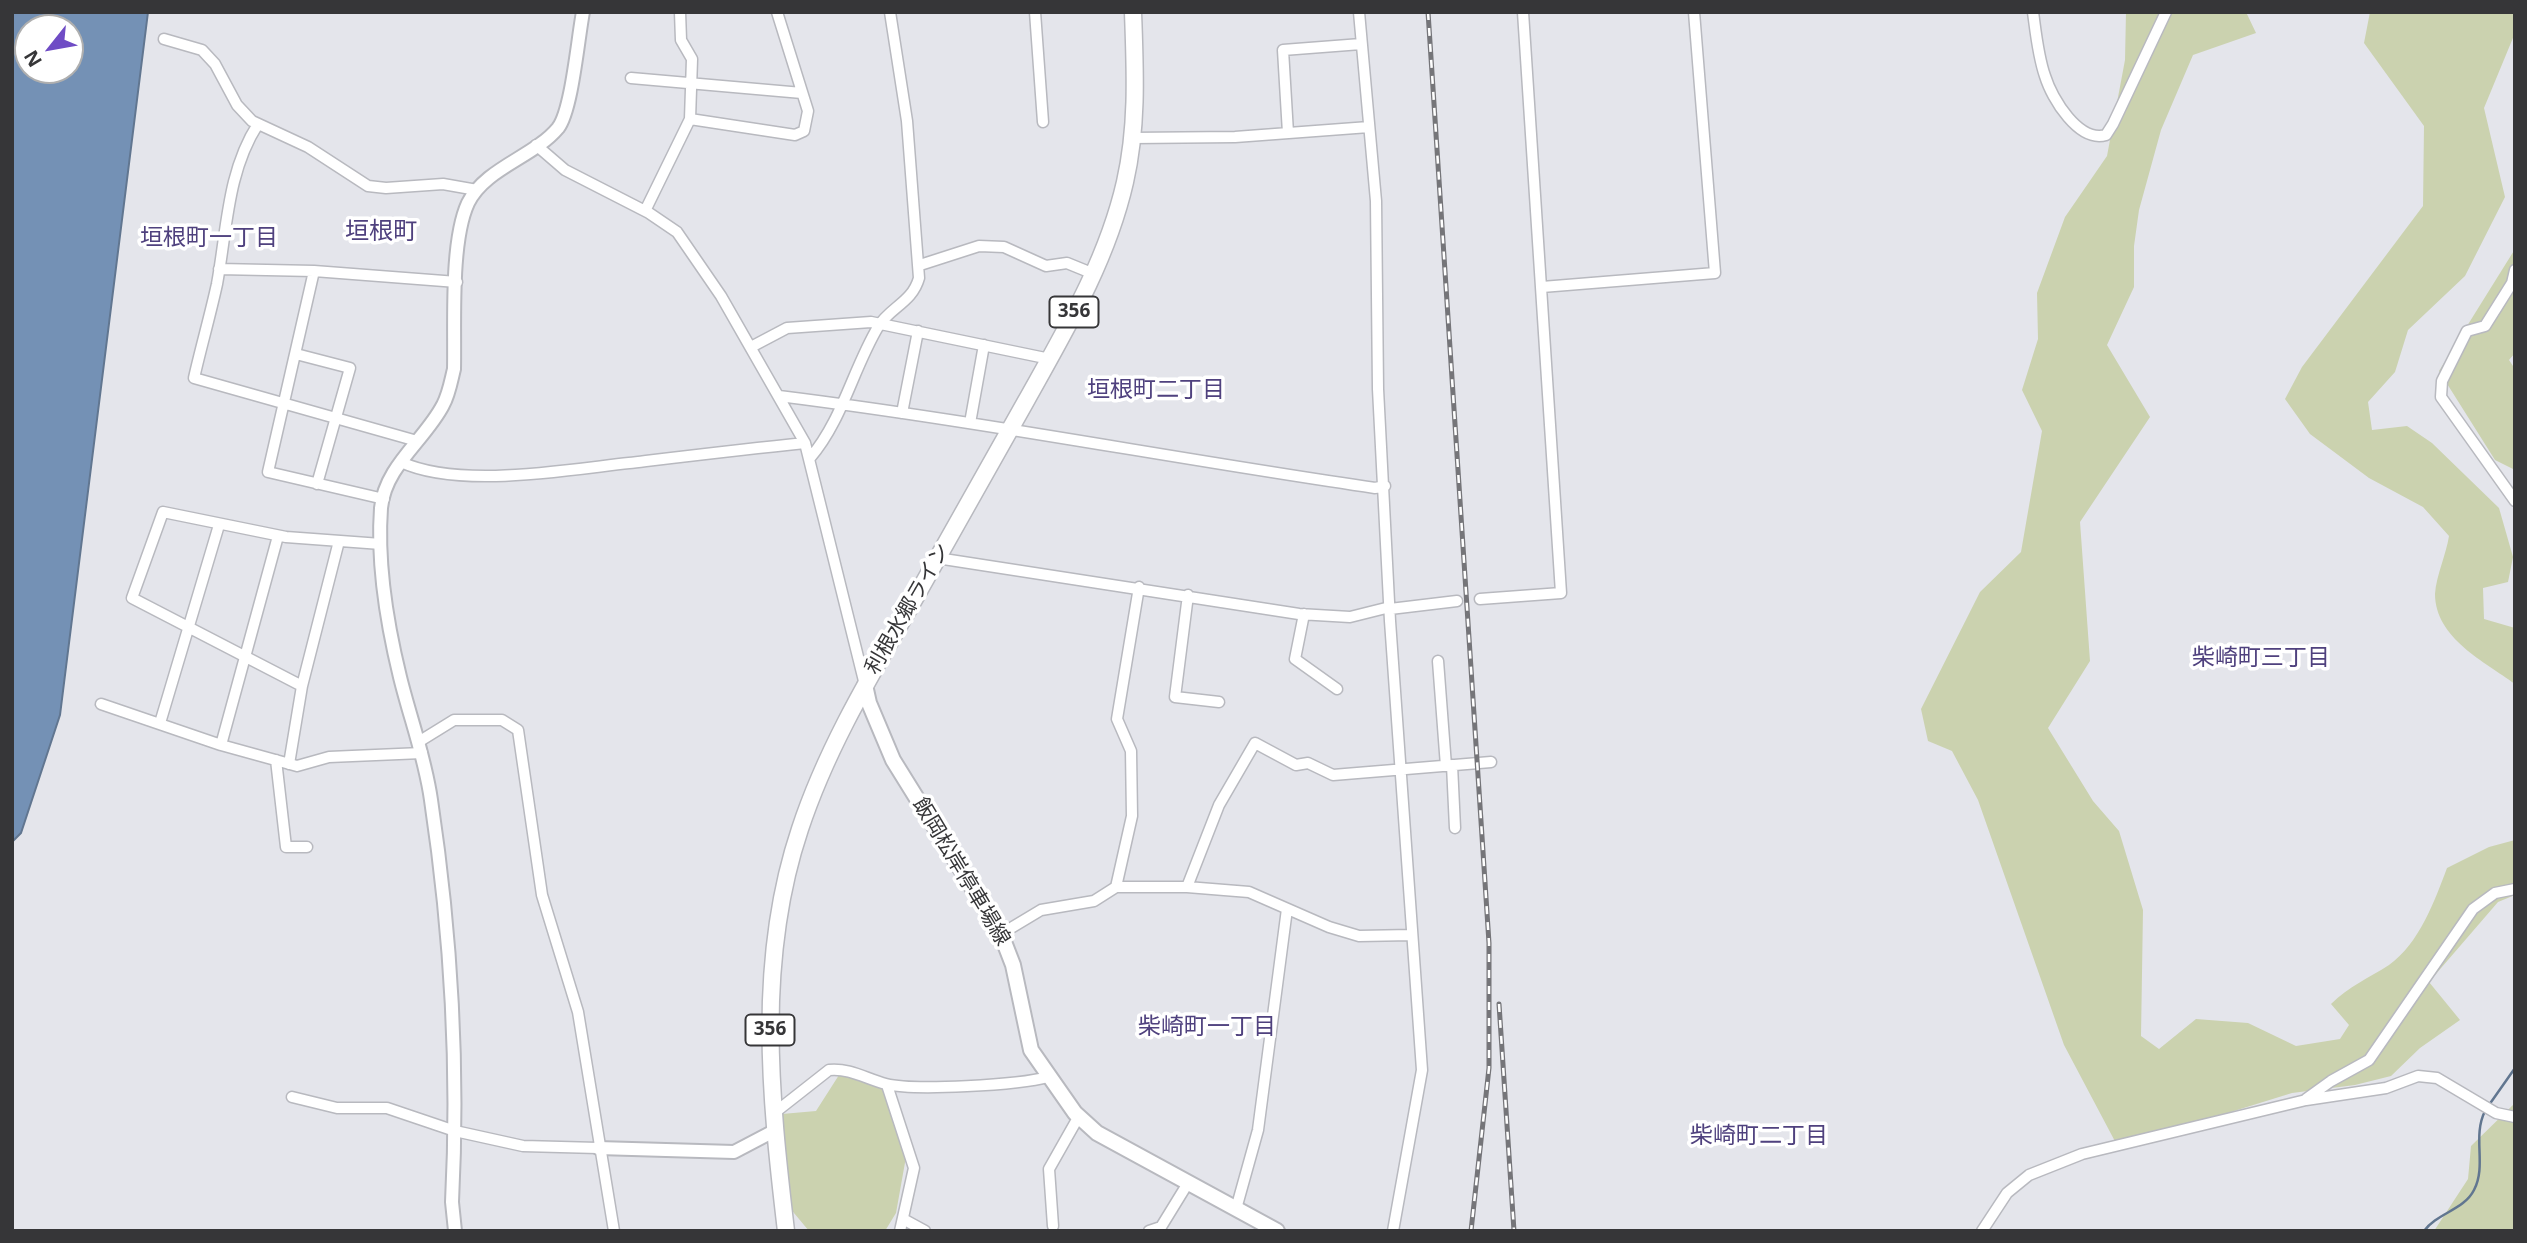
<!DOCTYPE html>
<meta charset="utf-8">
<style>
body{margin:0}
#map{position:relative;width:2527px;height:1243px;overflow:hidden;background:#e4e5eb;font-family:"Noto Sans",sans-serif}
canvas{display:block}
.frame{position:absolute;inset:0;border:14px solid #363638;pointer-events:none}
.north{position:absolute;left:14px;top:14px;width:70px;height:70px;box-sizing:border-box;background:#fff;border:2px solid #afafaf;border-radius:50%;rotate:239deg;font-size:19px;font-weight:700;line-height:28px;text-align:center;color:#363638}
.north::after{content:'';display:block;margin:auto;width:24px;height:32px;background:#6f4cc5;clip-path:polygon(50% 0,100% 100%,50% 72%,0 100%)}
</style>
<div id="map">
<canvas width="2527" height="1243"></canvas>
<div class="frame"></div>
<div class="north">N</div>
</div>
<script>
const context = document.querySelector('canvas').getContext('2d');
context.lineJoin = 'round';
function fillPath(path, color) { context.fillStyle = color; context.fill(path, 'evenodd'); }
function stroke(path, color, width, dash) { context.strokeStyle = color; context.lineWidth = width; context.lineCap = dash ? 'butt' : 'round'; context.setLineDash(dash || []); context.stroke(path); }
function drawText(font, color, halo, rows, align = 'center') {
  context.font = font + ' "Noto Sans","Noto Sans JP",sans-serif'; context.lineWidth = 7; context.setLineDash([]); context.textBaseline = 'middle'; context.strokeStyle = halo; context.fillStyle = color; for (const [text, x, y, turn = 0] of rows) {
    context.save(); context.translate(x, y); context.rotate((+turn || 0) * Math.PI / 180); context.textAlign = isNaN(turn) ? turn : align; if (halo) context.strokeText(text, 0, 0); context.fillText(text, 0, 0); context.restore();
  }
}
const green = new Path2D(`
 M2126,12H2246L2256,33L2193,55L2161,130L2139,210L2134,246V287L2107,345L2150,417L2080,522L2090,661L2048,728L2093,801L2119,831L2143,910L2141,1036L2159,1049L2196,1019L2248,1023L2296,1046L2340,1039L2349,1025L2331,1004C2349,986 2369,978 2389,965C2419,944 2435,900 2447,868L2489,847L2515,840V895L2498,902L2429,982L2460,1020L2420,1048L2391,1076L2355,1085L2292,1093L2118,1147L2064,1045L1978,800L1952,751L1928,741L1921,709L1980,592L2021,552L2042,431L2022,390L2038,339L2037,293L2065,217L2107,156L2125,60Z
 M2370,12H2515V33L2484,108L2505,197L2465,276L2408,330L2395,372L2368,402L2372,430L2407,426L2432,443L2499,508L2513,557L2508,582L2483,588L2484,619L2515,628V684C2485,662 2435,638 2435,594C2436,576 2446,555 2449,536L2423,507L2369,478L2310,434L2285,399L2302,367L2423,206L2424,126L2364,43Z
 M2515,249V353L2509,360L2515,369V470L2495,460L2439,371Z
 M839,1075L884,1087L906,1157L896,1213L885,1231H809L789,1207L782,1114L816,1111Z
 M2515,1103V1231H2434L2468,1179L2471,1146Z`);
const water = new Path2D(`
 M12,12H148L60,715L21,833L12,842ZM28,28H70V70H28Z`);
const stream = new Path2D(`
 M2489,1105L2515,1068
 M2424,1231C2437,1213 2464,1210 2474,1190C2487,1165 2472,1137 2485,1111`);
const minor = new Path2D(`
 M1035,12L1043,122
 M1359,12L1376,201L1378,389L1390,621L1422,1070L1393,1231
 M2033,12C2036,34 2038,56 2045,76C2052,99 2079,143 2106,135L2113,124L2166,12
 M164,39L202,50L215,64L237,105L252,121L308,147L368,186L386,188L443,184L477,190
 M631,78L802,93
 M690,119L795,135L804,131L808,111L777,12
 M258,124C227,172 227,230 217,284C210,316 201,347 194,378L417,441
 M1288,133L1283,50L1361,44
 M1132,138L1235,137L1369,127
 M536,145L565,170L649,213L677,232L721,296L805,443L865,685
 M645,211L690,119L692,59L681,40L680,12
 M920,265L979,246L1004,247L1046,266L1067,263L1094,274
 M219,269L314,271L457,282
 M2515,270L2512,283L2485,326L2467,331L2442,381L2441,397L2515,501
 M314,271L268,472L384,499
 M1542,287L1715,273L1694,12
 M751,347L787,328L871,322L1050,359
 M296,354L350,368L317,484
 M779,396C979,421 1176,459 1375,488L1385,486
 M902,413L918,331
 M970,423L984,345
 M810,458C842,421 853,369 878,327C890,307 912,303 919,278L907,121L890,12
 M401,462C459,489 566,470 629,463C688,456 746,449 805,443
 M937,558L1299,614L1350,617L1390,607
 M1188,595L1175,697L1219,702
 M1480,599L1561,593L1523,12
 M1390,609L1457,601
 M1304,614L1295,659L1337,689
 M1438,661L1446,766
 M302,686L132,598L163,512L286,537L381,544
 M101,704L221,745L297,766L329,757L422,753
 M160,723L219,525
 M420,741L454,720H502L518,730L542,895L578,1012L614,1231
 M221,745L278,536
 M276,760L286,847H307
 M289,764L302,686L339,541
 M1452,765L1455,828
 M1116,887L1132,816L1131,751L1117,719L1139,587
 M1187,887L1219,805L1255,743L1296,765L1308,763L1333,775L1491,762
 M1001,934L1041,910L1094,901L1116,887H1187L1249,892L1329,927L1359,936L1411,935
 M887,1085L914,1168L900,1231
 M292,1097L337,1108H387L455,1131L523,1146L598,1148
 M2306,1099L2331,1081L2369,1060L2473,909L2495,893L2515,889
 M773,1114L829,1070C851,1068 866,1079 886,1084C914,1091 1019,1085 1048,1077
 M1236,1209L1258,1130L1287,909
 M903,1219L925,1231
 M1053,1226L1049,1169L1079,1116
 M1149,1231L1161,1227L1188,1183
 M1982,1231L2007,1193L2029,1175L2082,1154L2306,1100L2386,1088L2418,1076L2437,1078L2496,1113L2515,1117`);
const tertiary = new Path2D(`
 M598,1148L734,1152L774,1131
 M455,1231L452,1202C459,1067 451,933 431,800C425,757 410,718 400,677C387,624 377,563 381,508C385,466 425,440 443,405C449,394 451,381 454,369C455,325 450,242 468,203C485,168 534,157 558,128C572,110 578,37 583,12`);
const secondary = new Path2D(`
 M865,685L869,703L893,760L1001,934L1013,965L1031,1050L1075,1113L1097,1133L1277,1231`);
const trunk = new Path2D(`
 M786,1231C770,1096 756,960 800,829C826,750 869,678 910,607C949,538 987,469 1026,401C1065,331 1107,261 1125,182C1138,125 1135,69 1133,12`);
const rail = new Path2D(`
 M1428,12L1489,943V1068L1471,1231
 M1499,1004L1514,1231`);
const shields = [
 [1074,312,49],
 [770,1030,49]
];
const shieldNames = [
 ["356",1074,312],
 ["356",770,1030]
];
const streetNames = [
 ["利根水郷ライン",908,609,-60],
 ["飯岡松岸停車場線",961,872,59]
];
const neighbourhoodNames = [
 ["垣根町一丁目",209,238],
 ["垣根町二丁目",1156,390],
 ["柴崎町三丁目",2261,658],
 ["柴崎町一丁目",1207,1027],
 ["柴崎町二丁目",1759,1136]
];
const quarterNames = [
 ["垣根町",381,232]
];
fillPath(green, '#cbd2af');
fillPath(water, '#7491b5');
stroke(water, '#617690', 2);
stroke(stream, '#617690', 2.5);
stroke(minor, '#b8b9bf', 13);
stroke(tertiary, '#b8b9bf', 16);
stroke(secondary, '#b8b9bf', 18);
stroke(trunk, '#b8b9bf', 19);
stroke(minor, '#fff', 10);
stroke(tertiary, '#fff', 12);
stroke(secondary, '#fff', 14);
stroke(trunk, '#fff', 16);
stroke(rail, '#757579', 5);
stroke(rail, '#fff', 2.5, [8]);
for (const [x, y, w] of shields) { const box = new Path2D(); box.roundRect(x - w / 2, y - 15.5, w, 31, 5); context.fillStyle = '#fff'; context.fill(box); stroke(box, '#363638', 2); }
drawText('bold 19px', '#363638', null, shieldNames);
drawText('21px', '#363638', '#fff', streetNames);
drawText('23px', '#4f417e', '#fff', neighbourhoodNames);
drawText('24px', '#4f417e', '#fff', quarterNames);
</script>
